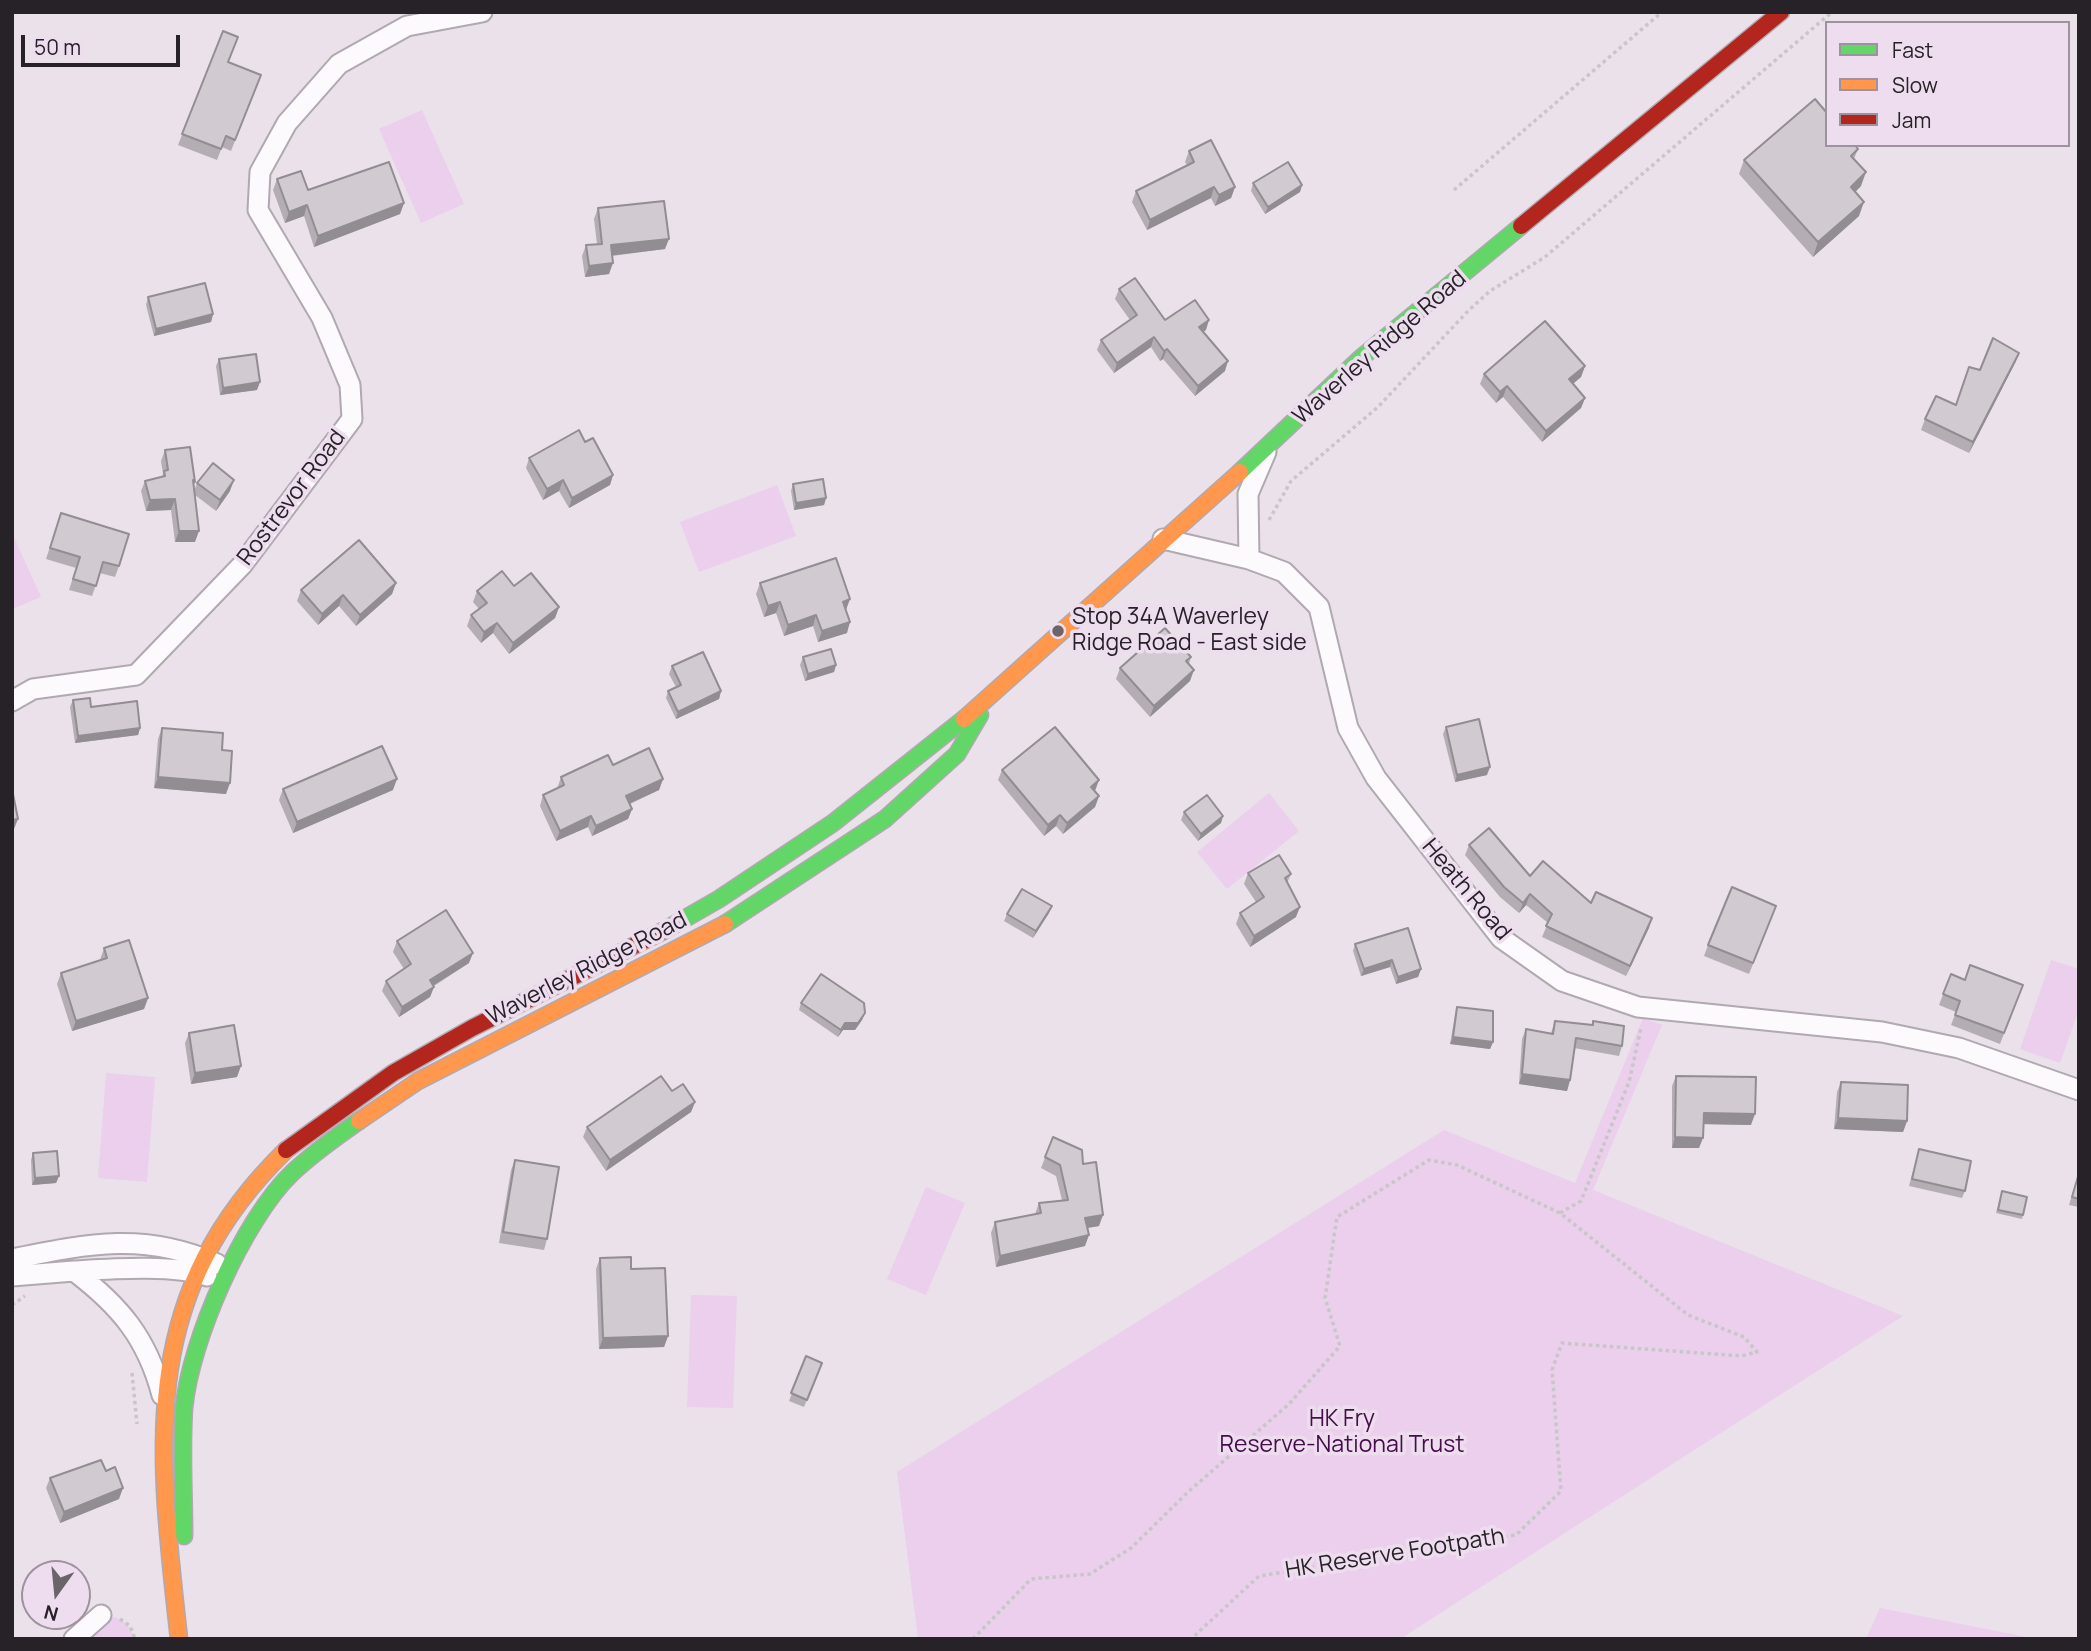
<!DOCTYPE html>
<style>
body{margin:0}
#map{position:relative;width:2091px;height:1651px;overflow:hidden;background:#eae1ea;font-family:Manrope,sans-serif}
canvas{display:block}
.frame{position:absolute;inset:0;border:14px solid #272227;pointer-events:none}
.legend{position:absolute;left:1825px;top:21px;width:245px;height:126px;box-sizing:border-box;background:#edddee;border:2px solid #9e929e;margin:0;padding:9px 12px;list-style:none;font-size:21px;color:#272227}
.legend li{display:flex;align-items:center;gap:14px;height:35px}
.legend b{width:35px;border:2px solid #9e929e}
.north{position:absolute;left:21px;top:1560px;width:70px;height:70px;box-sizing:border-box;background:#edddee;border:2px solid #9e929e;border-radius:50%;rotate:195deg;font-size:19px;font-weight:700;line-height:28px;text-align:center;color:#272227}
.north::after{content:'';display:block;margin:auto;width:24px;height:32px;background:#6b656b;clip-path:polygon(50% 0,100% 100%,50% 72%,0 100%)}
.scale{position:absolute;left:21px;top:35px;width:159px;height:32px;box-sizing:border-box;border:4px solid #272227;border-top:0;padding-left:9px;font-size:21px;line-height:24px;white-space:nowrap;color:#272227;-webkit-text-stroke:5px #edddee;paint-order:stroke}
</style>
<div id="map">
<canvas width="2091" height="1651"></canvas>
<div class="frame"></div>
<ul class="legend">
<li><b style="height:9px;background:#63d668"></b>Fast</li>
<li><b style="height:9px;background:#ff974d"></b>Slow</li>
<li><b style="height:9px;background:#b3261e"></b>Jam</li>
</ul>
<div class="north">N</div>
<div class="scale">50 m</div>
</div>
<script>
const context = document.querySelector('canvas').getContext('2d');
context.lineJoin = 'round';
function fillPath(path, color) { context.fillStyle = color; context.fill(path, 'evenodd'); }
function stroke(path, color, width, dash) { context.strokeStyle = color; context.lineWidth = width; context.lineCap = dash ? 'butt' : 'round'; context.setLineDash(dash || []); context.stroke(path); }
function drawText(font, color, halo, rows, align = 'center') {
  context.font = font + ' Manrope,sans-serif'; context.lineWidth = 7; context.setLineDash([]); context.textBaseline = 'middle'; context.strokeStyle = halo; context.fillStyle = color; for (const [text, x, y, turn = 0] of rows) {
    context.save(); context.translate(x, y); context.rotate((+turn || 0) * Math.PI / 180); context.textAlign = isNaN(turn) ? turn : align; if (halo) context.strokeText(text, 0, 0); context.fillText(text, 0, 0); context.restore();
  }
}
const green = new Path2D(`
 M422,110L464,204L421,223L379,129Z
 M777,485L796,536L699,572L680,522Z
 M12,533L41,597L12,609Z
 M1269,793L1299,831L1227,889L1197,852Z
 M2051,960L2079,969V1009L2060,1063L2020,1049Z
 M1643,1018L1662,1025L1593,1190L1903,1316L1400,1639H918L897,1472L1444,1130L1575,1183Z
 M106,1073L155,1077L147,1182L98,1178Z
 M926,1187L965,1203L926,1295L887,1279Z
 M691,1295L737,1296L733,1408L687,1407Z
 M1880,1608L2037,1639H1866Z
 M101,1615C120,1617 128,1621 135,1639H74Z`);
const path = new Path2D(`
 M1454,190L1662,12
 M1269,520L1291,481L1378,407L1469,310L1490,291L1545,257L1832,12
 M1560,1213L1581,1201L1629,1082L1641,1028
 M12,1305L25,1296
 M132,1373L137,1424
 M120,1619L130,1626L135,1639
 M973,1639L1031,1579L1090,1574L1131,1548L1188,1492L1289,1404L1340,1346L1325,1298L1337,1217L1429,1160L1457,1165L1560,1213L1688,1315L1744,1337L1757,1352L1741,1356L1562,1343L1552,1370L1561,1491L1516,1535L1259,1576L1191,1639`);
const street = new Path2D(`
 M1163,539L1249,559L1284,572L1319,607L1348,728L1376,778L1501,938L1562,981L1638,1007L1882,1032L1959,1048L2079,1090
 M1249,559L1248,494L1266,452
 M12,701L33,689L136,675L242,565L352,419L350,385L322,318L258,210L260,172L287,123L339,64L407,26L482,12
 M12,1259C86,1244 145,1231 217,1264
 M74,1271C108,1269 177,1264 207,1276
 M12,1276L74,1271C120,1306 147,1338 162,1395
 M74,1639L101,1615`);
const fast = new Path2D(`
 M1240,472L1362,357L1521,226
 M725,924L885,819L957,754L980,715
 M665,930L719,899L833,823L964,719
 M184,1536C184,1494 181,1450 184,1408C190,1341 243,1220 292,1173C312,1154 336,1137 359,1121`);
const slow = new Path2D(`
 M964,719L1240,472
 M359,1121L418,1081L725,924
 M179,1639C158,1449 136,1296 286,1150`);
const jam = new Path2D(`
 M1521,226L1781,12
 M286,1150L393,1073L472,1028L665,930`);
const wall = new Path2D(`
 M223,31L229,62L261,75L231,151L222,147L217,160L178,145Z
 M1858,149L1854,159L1861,186L1855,192L1859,216L1813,257L1739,174L1744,160Z
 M1189,151L1235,187L1231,198L1215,206L1211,198L1147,230L1132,202L1136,191L1187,165L1185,162Z
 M277,179L308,190L404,203L400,214L314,247L304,216L285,223L273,190Z
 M1253,183L1302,185L1300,192L1265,214L1251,191Z
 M598,208L665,249L612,256L609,274L585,277L582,256L586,245L597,244L594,219Z
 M1119,289L1165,320L1206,330L1203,332L1225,371L1195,396L1163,359L1160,361L1151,347L1114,373L1097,350L1101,340L1130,320L1115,299Z
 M148,297L213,314L211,322L154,336L146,305Z
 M2019,353L2015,363L1969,453L1921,430L1925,419L1956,405L1980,370Z
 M219,359L257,390L220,395L216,366Z
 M1585,366L1581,377L1573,384L1585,398L1581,408L1542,442L1503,397L1496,403L1480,384L1484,374Z
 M585,442L613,475L610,485L569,508L559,491L543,500L526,468L529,458Z
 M165,450L195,482L194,486V491L197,483L230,491L216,511L195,495V542H175L171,510L146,511L141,491L145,481L162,477L163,474L161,461Z
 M793,484L826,498L824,505L794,510L791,491Z
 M61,513L119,566L115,577L100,573L92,596L69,590L76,568L46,559Z
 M396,583L392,594L356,626L339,606L318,625L297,601L301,590Z
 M760,583L846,610L847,633L818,642L813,626L784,636L776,613L764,617L756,594Z
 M514,586L559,607L555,618L509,654L493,633L481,643L467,626L471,615L479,609L473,602L477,591Z
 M803,657L836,665L834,672L805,681L800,665Z
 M1191,657L1189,664L1190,681L1150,717L1116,679L1120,668Z
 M672,666L721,691L719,699L676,719L666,698L668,691L676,687L669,674Z
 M73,700L140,728L138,735L75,743L70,707Z
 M1446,727L1487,775L1455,782L1443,734Z
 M162,728L222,750L226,794L154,788L158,739Z
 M613,765L663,779L659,790L630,804L632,809L628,819L592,836L588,827L556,841L540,806L543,795L557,789L561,777Z
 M1002,770L1095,791L1099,796L1095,807L1063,834L1056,826L1044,836L998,780Z
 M283,789L393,790L293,833L279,800Z
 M1184,812L1223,816L1221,823L1198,841L1181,820Z
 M1469,845L1530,876L1591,903L1652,918L1626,976L1542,937L1548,923L1526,905L1519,913L1500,897L1465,855Z
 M1248,873L1291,874L1287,883L1296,917L1250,947L1236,924L1240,913L1256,902L1244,884Z
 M1049,913L1033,938L1004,921L1007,914Z
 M1772,917L1749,974L1704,956L1708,945Z
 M397,941L469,963L434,986L430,997L399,1017L382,991L386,981L404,969L393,952Z
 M1355,944L1421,969L1418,977L1396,984L1390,967L1361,976L1353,951Z
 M104,948L148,998L144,1009L72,1031L57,984L61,973L100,960Z
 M1951,974L1965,980L2023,985L2000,1044L1951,1025L1956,1012L1939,1005Z
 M801,1003L865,1013L862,1020L855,1030H843L838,1037L799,1010Z
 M1457,1007L1493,1042L1490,1049L1450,1044L1455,1015Z
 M1555,1021L1592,1025L1593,1021L1622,1046L1619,1056L1574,1048L1570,1080L1567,1091L1519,1084L1522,1039L1526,1029L1551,1033Z
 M189,1033L237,1077L191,1084L185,1043Z
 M1676,1076L1751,1125L1703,1124L1699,1148H1672V1086Z
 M1841,1082L1907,1121L1903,1132L1834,1129L1837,1092Z
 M672,1091L695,1102L691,1112L606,1171L583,1137L587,1127Z
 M1053,1137L1083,1164L1099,1226L1087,1228L1085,1246L996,1267L991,1233L995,1222L1035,1214L1039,1203L1062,1200L1056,1176L1041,1168Z
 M1919,1149L1965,1191L1962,1198L1909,1186Z
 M33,1153L59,1176L56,1183L32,1185L31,1160Z
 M515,1160L547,1239L544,1250L499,1243L511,1170Z
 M2079,1171V1207L2069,1205Z
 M2002,1191L2023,1215L2022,1219L1996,1213Z
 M600,1258L631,1269L668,1336L664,1347L599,1349L596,1269Z
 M806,1356L822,1363L804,1407L789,1401Z
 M50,1478L119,1499L60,1523L46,1488Z`);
const shadedWall = new Path2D(`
 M1866,172L1861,186L1846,201L1851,187Z
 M1302,185L1300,192L1265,214L1268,207Z
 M1214,187L1211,198L1147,230L1150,220Z
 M1235,187L1231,198L1215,206L1219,195Z
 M1864,202L1859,216L1813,257L1818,242Z
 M404,203L400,214L314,247L318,236Z
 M307,205L304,216L285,223L289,212Z
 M669,239L665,249L607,256L611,245Z
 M613,263L609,274L585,277L589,266Z
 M213,314L211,322L154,336L156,329Z
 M1209,320L1206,330L1196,337L1199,327Z
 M1154,337L1151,347L1114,373L1117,363Z
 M1167,349L1163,359L1160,361L1164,351Z
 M2019,353L2015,363L1969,453L1973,442Z
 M1228,361L1225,371L1195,396L1198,386Z
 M1585,366L1581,377L1565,390L1569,379Z
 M260,382L257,390L220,395L223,388Z
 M1507,386L1503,397L1496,403L1500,392Z
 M1585,398L1581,408L1542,442L1546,431Z
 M613,475L610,485L569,508L572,498Z
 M234,480L230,491L216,511L220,500Z
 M563,480L559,491L543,500L547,489Z
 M826,498L824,505L794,510L796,503Z
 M175,499L171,510L146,511L150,500Z
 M179,531H199L195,542H175Z
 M396,583L392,594L356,626L360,615Z
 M343,595L339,606L318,625L322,614Z
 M850,599L846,610L843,602Z
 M780,602L776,613L764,617L768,606Z
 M559,607L555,618L509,654L513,643Z
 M816,615L813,626L784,636L788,625Z
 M850,622L847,633L818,642L822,631Z
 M497,623L493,633L481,643L484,632Z
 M836,665L834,672L805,681L808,674Z
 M1194,670L1190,681L1150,717L1154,706Z
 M721,691L719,699L676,719L678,712Z
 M140,728L138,735L75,743L78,736Z
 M1490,767L1487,775L1455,782L1457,775Z
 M158,777L230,783L226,794L154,788Z
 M397,779L393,790L293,833L297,822Z
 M663,779L659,790L622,807L626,796Z
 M1099,780L1095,791L1091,787Z
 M1099,796L1095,807L1063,834L1067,823Z
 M632,809L628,819L592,836L596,826Z
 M1060,815L1056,826L1044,836L1048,825Z
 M591,816L588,827L556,841L560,831Z
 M1223,816L1221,823L1198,841L1201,834Z
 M18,819L14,829L12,830V820Z
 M1530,894L1526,905L1519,913L1523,903Z
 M1052,906L1049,913L1033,938L1036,931Z
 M1300,907L1296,917L1250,947L1254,936Z
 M1652,918L1649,928L1626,976L1630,966Z
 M473,953L469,963L426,990L430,980Z
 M1392,960L1390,967L1361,976L1364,969Z
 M1421,969L1418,977L1396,984L1398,977Z
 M434,987L430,997L399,1017L402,1007Z
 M148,998L144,1009L72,1031L76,1021Z
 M865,1013L862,1020L855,1030H843L838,1037L841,1030L845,1023Z
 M1453,1037L1493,1042L1490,1049L1450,1044Z
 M241,1066L237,1077L191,1084L195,1073Z
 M1522,1074L1570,1080L1567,1091L1519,1084Z
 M695,1102L691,1112L606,1171L610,1160Z
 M1704,1113L1755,1114L1751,1125L1700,1124Z
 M1838,1118L1907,1121L1903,1132L1834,1129Z
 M1675,1137L1703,1138L1699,1148H1672Z
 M59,1176L56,1183L32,1185L35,1178Z
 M1103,1215L1099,1226L1081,1229L1085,1218Z
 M1089,1235L1085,1246L996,1267L1000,1256Z
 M668,1336L664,1347L599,1349L603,1338Z
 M123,1488L119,1499L60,1523L64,1512Z`);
const building = new Path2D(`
 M223,31L238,37L228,62L261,75L235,140L226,136L221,149L182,134Z
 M1815,99L1827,113V145H1855L1858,149L1851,156L1866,172L1851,187L1864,202L1818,242L1744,160Z
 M1211,140L1235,187L1219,195L1214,187L1150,220L1136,191L1194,162L1189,151Z
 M389,162L404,203L318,236L307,205L289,212L277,179L301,171L308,190Z
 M1288,162L1302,185L1268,207L1253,183Z
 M664,201L669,239L611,245L613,263L589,266L586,245L602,244L598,208Z
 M1135,278L1165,320L1195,300L1209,320L1199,327L1228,361L1198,386L1167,349L1164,351L1154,337L1117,363L1101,340L1137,315L1119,289Z
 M205,283L213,314L156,329L148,297Z
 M1545,321L1585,366L1569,379L1585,398L1546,431L1507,386L1500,392L1484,374Z
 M1993,338L2019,353L1973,442L1925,419L1936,396L1956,405L1969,367L1980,370Z
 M256,354L260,382L223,388L219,359Z
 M579,430L585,442L593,438L613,475L572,498L563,480L547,489L529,458Z
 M190,447L195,482L193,480L199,531H179L175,499L150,500L145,481L165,476L164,471L168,470L165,450Z
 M213,463L234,480L220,500L197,483Z
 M823,479L826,498L796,503L793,484Z
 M61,513L129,534L119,566L103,562L96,586L73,579L80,557L50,548Z
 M359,540L396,583L360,615L343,595L322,614L301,590Z
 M836,558L850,599L843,602L850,622L822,631L816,615L788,625L780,602L768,606L760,583Z
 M502,571L514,586L531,573L559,607L513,643L497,623L484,632L471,615L487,603L477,591Z
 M1165,628L1191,657L1186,661L1194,670L1154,706L1120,668Z
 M831,649L836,665L808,674L803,657Z
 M703,652L721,691L678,712L668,691L681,685L672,666Z
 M90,698L91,707L137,701L140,728L78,736L73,700Z
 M1479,719L1490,767L1457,775L1446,727Z
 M1055,727L1099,780L1091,787L1099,796L1067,823L1060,815L1048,825L1002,770Z
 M162,728L223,733L222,750L232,751L230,783L158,777Z
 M382,746L397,779L297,822L283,789Z
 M649,748L663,779L626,796L632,809L596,826L591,816L560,831L543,795L564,785L561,777L608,755L613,765Z
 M12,789L18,819L12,820Z
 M1207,795L1223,816L1201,834L1184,812Z
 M1489,828L1530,876L1543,861L1591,903L1596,892L1652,918L1630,966L1546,926L1552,914L1530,894L1523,903L1504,887L1469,845Z
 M1279,855L1291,874L1285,878L1300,907L1254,936L1240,913L1264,897L1248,873Z
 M1732,887L1776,906L1753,963L1708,945Z
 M1022,889L1052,906L1036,931L1007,914Z
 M446,910L473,953L430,980L434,987L402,1007L386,981L411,964L397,941Z
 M1408,928L1421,969L1398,977L1392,960L1364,969L1355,944Z
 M129,940L148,998L76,1021L61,973L107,958L104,948Z
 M1970,965L2023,985L2004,1033L1955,1015L1960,1001L1943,994L1951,974L1965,980Z
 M821,974L864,1003L865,1013L858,1023H845L841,1030L801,1003Z
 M1457,1007L1493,1011V1042L1453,1037Z
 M1555,1021L1593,1025V1021L1624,1026L1622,1046L1576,1038L1570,1080L1522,1074L1526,1029L1553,1034Z
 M234,1025L241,1066L195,1073L189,1033Z
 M661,1076L672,1091L683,1084L695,1102L610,1160L587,1127Z
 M1676,1076L1756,1077L1755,1114L1704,1113L1703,1138L1675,1137Z
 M1841,1082L1908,1085L1907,1121L1838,1118Z
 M1053,1137L1082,1150L1083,1164L1096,1162L1103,1215L1085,1218L1089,1235L1000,1256L995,1222L1041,1213L1039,1203L1068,1200L1060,1165L1045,1157Z
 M1919,1149L1971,1161L1965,1191L1912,1179Z
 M57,1151L59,1176L35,1178L33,1153Z
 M515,1160L559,1167L547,1239L503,1232Z
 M2079,1173V1199L2072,1197Z
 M2002,1191L2027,1197L2023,1215L1998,1210Z
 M631,1257V1269L665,1268L668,1336L603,1338L600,1258Z
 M806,1356L822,1363L807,1400L791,1393Z
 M101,1460L106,1471L115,1467L123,1488L64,1512L50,1478Z`);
const markers = [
 [1058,631,7,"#6b656b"]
];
const streetNames = [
 ["Waverley Ridge Road",1380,348,-41],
 ["Rostrevor Road",292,498,-53],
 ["Heath Road",1466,890,50],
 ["Waverley Ridge Road",587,969,-27],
 ["HK Reserve Footpath",1395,1554,-9]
];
const poiNames = [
 ["Stop 34A Waverley",1072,618],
 ["Ridge Road - East side",1072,644]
];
const parkNames = [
 ["HK Fry",1342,1420],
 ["Reserve-National Trust",1342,1446]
];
fillPath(green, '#ebcfec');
stroke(street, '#b0a9b0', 23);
stroke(fast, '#b0a9b0', 19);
stroke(slow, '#b0a9b0', 19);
stroke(jam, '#b0a9b0', 19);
stroke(path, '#c8c6c8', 3.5, [3.5, 3.5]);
stroke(street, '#fcfafc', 19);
stroke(fast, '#63d668', 16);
stroke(slow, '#ff974d', 16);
stroke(jam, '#b3261e', 16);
fillPath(wall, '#b4aeb4');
fillPath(shadedWall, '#928d92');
fillPath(building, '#d1cad1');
stroke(building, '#928d92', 2);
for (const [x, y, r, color] of markers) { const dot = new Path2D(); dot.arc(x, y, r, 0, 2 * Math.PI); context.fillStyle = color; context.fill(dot); stroke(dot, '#edddee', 2.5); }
drawText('23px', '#272227', '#edddee', streetNames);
drawText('23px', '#272227', '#edddee', poiNames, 'left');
drawText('23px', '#450d49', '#edddee', parkNames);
</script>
